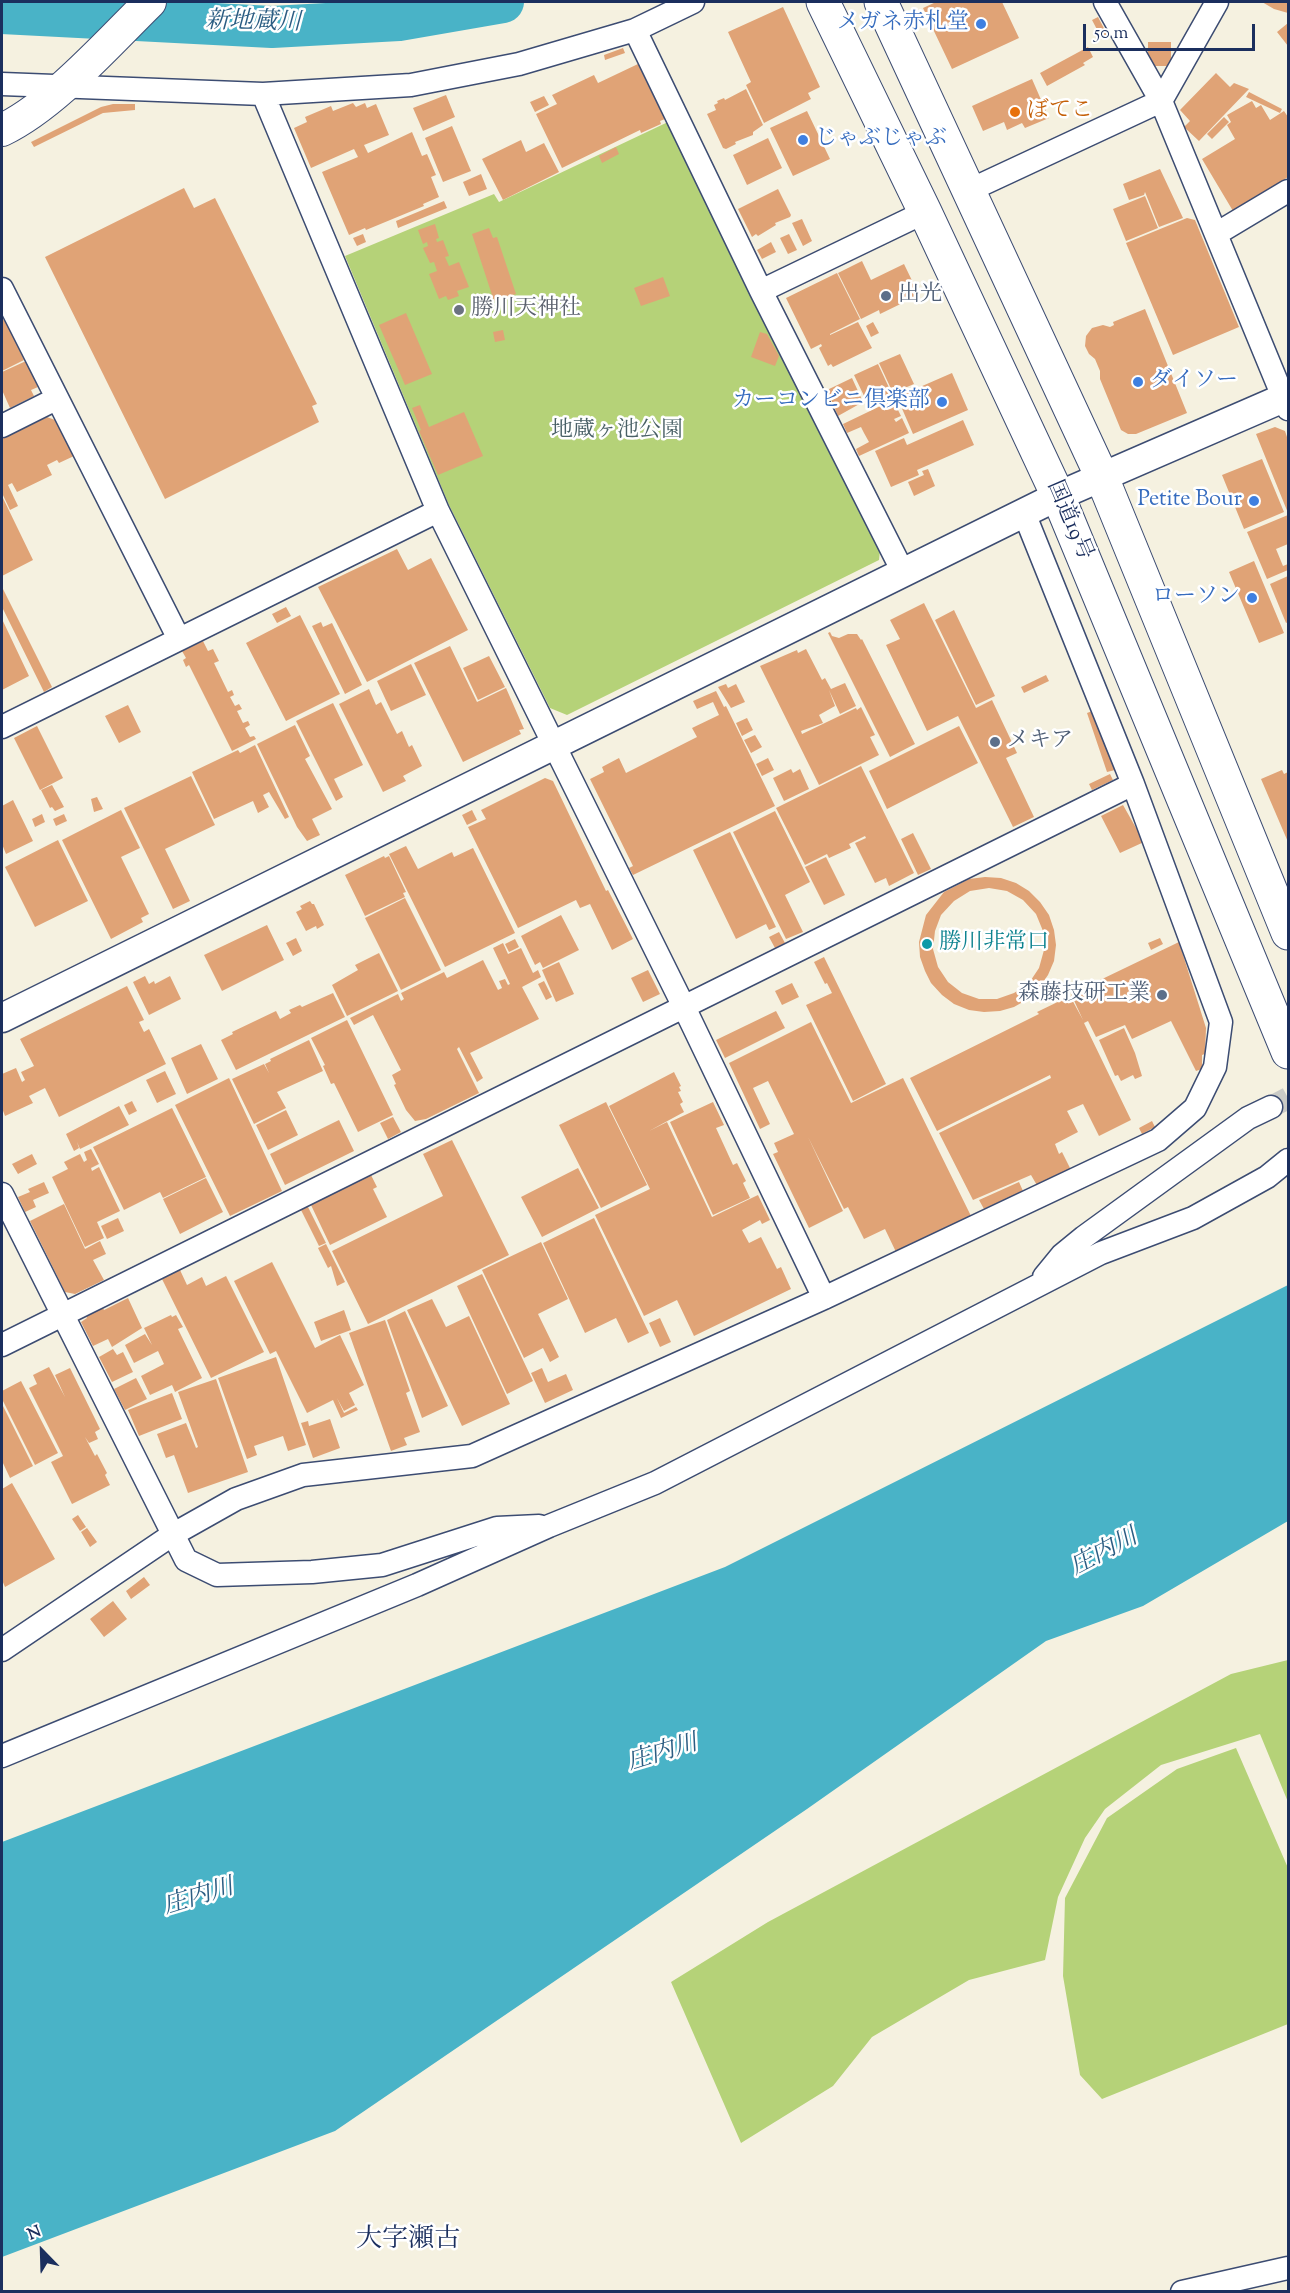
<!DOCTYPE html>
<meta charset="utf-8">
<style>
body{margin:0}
#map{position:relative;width:1290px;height:2293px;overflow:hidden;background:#f5f1e0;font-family:"Sorts Mill Goudy",serif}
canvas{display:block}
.frame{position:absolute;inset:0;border:3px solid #1b2f5e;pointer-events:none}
.north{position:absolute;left:12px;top:2221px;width:60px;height:60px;-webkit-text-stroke:4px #fff;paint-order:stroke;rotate:337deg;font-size:16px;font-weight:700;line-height:24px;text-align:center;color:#1b2f5e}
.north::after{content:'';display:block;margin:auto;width:21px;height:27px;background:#1b2f5e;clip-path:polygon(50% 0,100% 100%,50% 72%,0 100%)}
.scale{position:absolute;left:1083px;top:24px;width:172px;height:27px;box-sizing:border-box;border:3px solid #1b2f5e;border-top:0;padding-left:8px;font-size:18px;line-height:21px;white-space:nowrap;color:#1b2f5e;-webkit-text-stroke:4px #fff;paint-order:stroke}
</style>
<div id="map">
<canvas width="1290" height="2293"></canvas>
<div class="frame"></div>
<div class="north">N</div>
<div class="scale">50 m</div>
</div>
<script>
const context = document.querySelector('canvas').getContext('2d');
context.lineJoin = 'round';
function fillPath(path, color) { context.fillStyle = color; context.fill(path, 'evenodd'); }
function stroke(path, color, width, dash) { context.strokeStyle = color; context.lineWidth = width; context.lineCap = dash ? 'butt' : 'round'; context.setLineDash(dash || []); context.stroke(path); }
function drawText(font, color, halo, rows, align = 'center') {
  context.font = font + ' "Sorts Mill Goudy","Noto Serif JP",serif'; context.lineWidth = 5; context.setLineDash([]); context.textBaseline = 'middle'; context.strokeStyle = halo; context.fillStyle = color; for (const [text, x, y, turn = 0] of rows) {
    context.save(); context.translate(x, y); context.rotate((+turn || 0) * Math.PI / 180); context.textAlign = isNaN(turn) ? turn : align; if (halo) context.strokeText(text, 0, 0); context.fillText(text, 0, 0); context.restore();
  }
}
const green = new Path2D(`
 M668,122L880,550L879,560L567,715L550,708L449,505L345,256L494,194L499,202Z
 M1288,1660V1802L1260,1734L1161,1765L1105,1809L1085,1838L1058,1897L1045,1960L969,1980L872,2037L833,2086L741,2143L671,1982L768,1922L1231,1674Z
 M1236,1748L1288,1868V2024L1102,2099L1080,2075L1063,1976L1065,1898L1107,1818L1177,1769Z`);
const water = new Path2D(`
 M1288,1285V1521L1143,1606L1046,1641L807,1809L335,2131L2,2257V1842L725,1567Z`);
const river = new Path2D(`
 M2,13L272,27L399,20L503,2`);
const building = new Path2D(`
 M936,2H1002L1019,38L952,69L923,8Z
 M1262,2H1288V13L1274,9Z
 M783,7L820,87L808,93L811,99L764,123L746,85L751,82L728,32Z
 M1098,17L1108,36L1102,39L1092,20Z
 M1288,23V46L1277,32Z
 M1148,42H1171V66H1148Z
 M1088,47L1093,57L1083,63L1085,65L1047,86L1040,73Z
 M623,48L625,53L605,60L604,55Z
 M638,64L665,119L660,121L661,124L641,133L640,130L562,168L536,114L557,104L552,95L594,75L598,83Z
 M1216,73L1230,87L1234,83L1249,89L1199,141L1184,127L1190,121L1180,110Z
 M1032,79L1049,118L1025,128L1022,123L1007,130L1004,122L983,131L972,106Z
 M746,89L763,125L753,132V135L735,142L736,144L726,149L723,148L707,114L716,110L714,105L718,103L717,101L724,98L725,100Z
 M1249,92L1282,109L1280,113L1246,97Z
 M446,95L455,117L423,131L413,108Z
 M544,96L549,105L535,112L530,102Z
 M1252,101L1256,108L1261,105L1270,120L1284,111L1288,117V177L1233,211L1202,159L1235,139L1227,125L1231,122L1227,115Z
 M353,103L356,107L365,103L367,108L376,104L389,135L364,145L368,153L412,132L422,156L427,154L436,175L431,177L439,197L423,204L424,206L366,230L365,228L349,235L322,172L358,157L354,149L311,168L294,128L307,122L305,117L331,106L333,111Z
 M113,104H135V110L103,113L34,147L31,142L101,107Z
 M807,111L830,159L793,176L770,128Z
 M1224,117L1229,122L1212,139L1207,134Z
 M452,126L471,171L443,182L425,138Z
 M768,138L782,168L747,185L733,155Z
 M521,140L526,152L544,143L559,172L503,200L482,159Z
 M616,147L619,154L602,163L599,156Z
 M1160,169L1183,218L1159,227L1145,192L1144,195L1129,200L1123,184Z
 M481,174L487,189L469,196L463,182Z
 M184,188L194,208L215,198L317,404L312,406L319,422L165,499L45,257Z
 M778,189L791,215L790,217L775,223L776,225L758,236L756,234L752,237L738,209Z
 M1145,196L1158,228L1126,241L1113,209Z
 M444,201L447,208L398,228L396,221Z
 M1187,218L1195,220L1239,327L1173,355L1126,243Z
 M802,219L812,241L803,246L792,223Z
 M435,224L439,238L436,239L437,242L443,240L449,256L445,257L449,266L459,262L469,287L457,291L459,296L448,300L446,296L439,299L429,274L437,271L434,262L430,263L423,248L428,246L427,242L423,244L418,230Z
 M489,228L493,238L497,237L516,294L494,301L472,234Z
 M363,234L366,242L357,246L353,238Z
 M789,234L797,250L788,254L780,238Z
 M771,242L776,252L762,259L757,250Z
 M862,261L871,280L904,264L919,295L880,314L879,310L861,319L838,273Z
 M837,273L860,319L830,334V335L858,322L872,348L833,367L831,364L828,366L819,348L822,346L821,344L811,349L786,298Z
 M663,277L670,296L641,306L634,288Z
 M1145,309L1187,413L1136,434H1128L1121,430L1100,379V371L1095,359L1089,354L1085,346L1086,336L1092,328L1103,325L1110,327L1114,325L1113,322Z
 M406,313L432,374L405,385L379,325Z
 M2,319H3L7,324L24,360L2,371Z
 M873,322L879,333L871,337L866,326Z
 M503,330L505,340L495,342L493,332Z
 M760,332L767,334L779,356L775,366L751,357Z
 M900,354L914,384L893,393L879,363Z
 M26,361L38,387L31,390L34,396L10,408L2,390V372Z
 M878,364L892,394L870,402L869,399L866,400L854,375Z
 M952,373L968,410L913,434L897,397Z
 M852,378L863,402L838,416L827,390Z
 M893,400L901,416L894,419L896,422L902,418L909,433L859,456L856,449L869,442L864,433L861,427L847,433L843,424Z
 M420,405L429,427L464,412L483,456L438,475L419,431L421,430L412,408Z
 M47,417L55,420L74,456L59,463L57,460L47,465L52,475L17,492L12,483L8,485L18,506L10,510L2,493V439Z
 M963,420L974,445L917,470L919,475L891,487L875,451L904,438L907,445Z
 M1275,427L1285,431L1288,440V513L1256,434Z
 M1262,459L1284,512L1244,529L1222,475Z
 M928,469L935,486L914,496L908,482L924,475L922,471Z
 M2,496L33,560L2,576Z
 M1288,515V544L1276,549L1283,566L1288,564V570L1267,579L1247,532Z
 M397,549L408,570L431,558L468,630L367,682L318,587Z
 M1254,561L1284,633L1259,643L1229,572Z
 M1288,576V622L1286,623L1270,584Z
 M2,587L52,687L44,692L2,607Z
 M924,603L976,708L992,700L1017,753L1006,758L1034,817L1013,827L958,716L927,731L886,645L900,639L890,620Z
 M286,607L291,616L277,623L272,614Z
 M954,610L995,696L976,705L935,620Z
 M300,615L340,694L286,721L246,643Z
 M2,619L29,676L2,690Z
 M321,622L323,627L332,623L362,685L345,694L312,626Z
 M830,632L832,636L839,638L848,634H857L861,640L862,639L915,744L890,757L828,633Z
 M203,641L208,651L213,649L219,661L214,663L228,692L232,690L234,695L230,697L235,706L239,704L242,709L237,711L243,723L248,721L250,725L245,728L250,737L254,736L256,739L232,751L189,665L186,667L183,660L186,658L182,651Z
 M450,646L477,702L506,688L524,729L519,730L521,734L463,762L414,663Z
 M806,649L822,680L825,678L831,689L845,683L856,706L840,714L829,690L835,706L819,715L823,723L801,731L802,734L856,708L857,710L861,707L875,735L870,737L879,755L819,785L760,666L797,650L798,653Z
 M489,656L505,687L478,700L463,668Z
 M411,664L426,695L391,711L377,681Z
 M1046,675L1049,681L1024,693L1021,687Z
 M726,684L728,688L736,684L745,702L731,708L718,687Z
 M369,689L376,705L381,702L397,734L402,731L409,747L412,745L422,766L403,776L406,781L383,792L339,704Z
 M716,691L724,707L726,706L775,806L633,875L629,868L633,866L590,779L604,772L602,767L619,758L626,773L697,737L692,728L719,715L713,702L697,709L693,701Z
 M333,703L363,765L334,779L343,797L336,801L296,721Z
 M128,705L141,732L119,743L105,716Z
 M1095,710L1115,770L1107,772L1087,713Z
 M747,718L753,730L742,736L736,723Z
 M295,725L310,756L305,759L332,809L312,819L320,835L307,841L297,827L257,744Z
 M37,726L63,778L40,790L14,738Z
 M959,726L978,763L887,809L869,771Z
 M755,735L762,747L751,753L744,740Z
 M255,745L289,817L285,819L269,792L263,795L269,807L258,813L253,801L214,819L192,772L238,750L240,753Z
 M768,758L774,770L762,776L756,764Z
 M861,766L914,873L889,886L886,878L875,883L855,843L866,838L865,836L849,844L851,848L829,858L827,854L805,865L776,808Z
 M791,769L793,773L800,769L809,789L784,801L773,778Z
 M1282,770L1284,774L1288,772V842L1261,779Z
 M1110,774L1113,780L1092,790L1089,784Z
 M191,776L215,825L165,849L190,901L173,909L124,808Z
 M545,778L553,781L606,891L608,890L633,939L612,950L590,904L580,908L576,900L518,928L468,827L486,819L481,810Z
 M52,785L64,807L55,811L52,807L50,808L41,790Z
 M97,797L103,809L94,812L91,799Z
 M13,800L33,841L6,854L2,844V806Z
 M1123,805L1144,842L1120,853L1101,816Z
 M121,810L140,848L121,857L149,914L141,918L143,922L111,939L62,840Z
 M472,810L477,820L467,825L462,815Z
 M775,811L810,882L785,895L803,932L786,939L733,832Z
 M42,814L45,822L35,827L32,819Z
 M64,814L67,821L56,826L53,819Z
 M730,832L776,927L769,930L766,924L736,939L693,850Z
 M913,833L931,869L918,875L901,839Z
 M58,840L88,901L35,927L5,867Z
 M406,846L418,869L452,852L454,857L473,848L515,933L445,967L389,854Z
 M384,856L385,858L389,856L406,892L403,893L405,897L365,916L345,875Z
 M826,857L845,895L824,905L805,867Z
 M985,877L1001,878L1016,883L1029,891L1040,902L1049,915L1054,930L1056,945L1054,961L1048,975L1039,988L1028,999L1014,1007L1000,1011L984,1012L969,1010L954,1004L942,995L931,983L925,971L920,957L919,942L926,915L944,892L969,879ZM989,888L1007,891L1023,900L1036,914L1043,931L1044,950L1039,968L1029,983L1014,993L997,999H979L962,993L948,982L938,967L933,949L935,931L941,915L954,901L970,891Z
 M405,898L441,970L401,990L365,918Z
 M310,901L312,904H314L324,925L317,929L316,926L306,931L296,912L302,909L300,906Z
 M561,915L579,950L543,968L540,962L535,965L521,936Z
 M267,925L284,960L222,991L204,955Z
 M779,932L785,943L775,948L769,937Z
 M296,938L302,951L293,956L286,943Z
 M1160,938L1163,944L1151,950L1148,943Z
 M515,939L519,947L509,952L505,944Z
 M1179,942L1206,1028L1205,1054L1202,1055V1069L1196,1071L1171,1021L1132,1039L1125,1025L1096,1037L1088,1021L1084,1023L1131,1120L1099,1136L1083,1104L1067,1111L1078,1132L1055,1144L1059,1154L1062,1152L1071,1170L1038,1187L1031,1175L973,1200L939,1133L1051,1078L1050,1075L937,1131L910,1078L1039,1014L1037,1012L1070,996L1083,1020L1071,994Z
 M503,943L508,954L521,948L533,973L538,970L541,977L522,987L539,1019L470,1053L483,1078L477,1082L459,1047L457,1049L479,1093L426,1119L415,1121L406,1110L394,1085L396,1084L392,1075L401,1070L373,1015L354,1025L350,1018L398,994L401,1001L404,999L401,993L444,972L447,978L483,960L498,990L502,988L499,981L505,979L508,985L510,984L493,948Z
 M379,953L398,991L347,1016L332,985L358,970L355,965Z
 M824,957L886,1084L853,1101L806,1005L832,993L827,983L825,984L814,962Z
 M559,962L574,994L556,1002L542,970Z
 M648,970L660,994L643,1002L631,978Z
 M145,976L149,984L154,981L155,984L170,976L181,999L149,1015L133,982Z
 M544,981L552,997L546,1000L538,984Z
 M792,983L799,997L782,1005L775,991Z
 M127,986L144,1020L139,1022L144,1032L149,1029L166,1064L59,1117L45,1088L29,1096L33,1103L5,1116L2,1108V1074L16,1068L22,1082L25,1080L21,1072L34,1066L20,1039Z
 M333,993L345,1017L236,1070L221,1040L233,1034L232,1032L276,1011L280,1019L291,1013L289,1010L300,1005L302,1007Z
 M776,1011L785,1028L725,1058L716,1040Z
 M347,1020L393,1115L358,1132L334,1083L331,1084L323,1066L325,1065L311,1038Z
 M811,1022L851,1103L903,1078L971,1216L896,1252L885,1229L864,1239L848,1207L844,1209L808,1137L843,1211L809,1228L773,1154L778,1152L774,1143L794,1134L768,1081L753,1088L770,1124L760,1129L729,1063Z
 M1124,1028L1135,1053L1142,1076L1135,1079L1133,1075L1121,1081L1118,1075L1115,1076L1099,1040Z
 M309,1040L323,1071L277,1092L286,1108L254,1124L232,1079L264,1064L269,1073L265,1064L271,1061L270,1059Z
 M201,1044L218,1079L187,1094L171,1058Z
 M165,1071L176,1094L157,1103L146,1080Z
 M674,1072L681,1086L679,1087L681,1091L678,1092L683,1102L680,1104L684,1112L649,1131L667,1122L712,1217L758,1195L770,1220L762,1224L760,1220L742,1230L749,1243L761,1237L777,1269L781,1267L791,1289L694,1336L677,1300L644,1316L595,1215L650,1189L609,1106Z
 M229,1078L282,1191L230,1216L175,1105Z
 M132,1101L137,1111L129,1115L124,1105Z
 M606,1102L647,1185L601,1208L559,1125Z
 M713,1102L724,1125L716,1128L733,1165L737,1163L746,1181L743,1183L750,1198L713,1215L670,1122Z
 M119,1106L129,1125L80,1149L77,1142L79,1148L74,1151L66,1134Z
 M172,1108L206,1177L163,1198L160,1192L124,1210L93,1147Z
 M286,1110L298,1135L268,1150L256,1125Z
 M393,1117L401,1132L388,1139L380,1123Z
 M339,1120L354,1151L285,1185L270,1154Z
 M1152,1121L1155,1127L1142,1134L1139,1128Z
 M452,1140L509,1255L368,1324L332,1251L443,1196L423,1154Z
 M91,1149L99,1164L91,1168L92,1171L99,1167L120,1211L97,1222L104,1238L85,1247L52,1177L68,1169L64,1162L80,1154L84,1162L87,1160L84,1152Z
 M32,1154L37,1164L18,1174L12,1164Z
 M578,1168L599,1208L542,1237L521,1197Z
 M371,1175L377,1187L373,1189L387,1217L330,1245L311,1205Z
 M206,1178L223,1212L180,1234L163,1199Z
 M44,1182L49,1193L33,1200L36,1207L25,1212L18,1197L30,1192L28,1189Z
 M1019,1182L1023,1191L984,1209L979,1200Z
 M64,1204L85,1249L100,1241L106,1254L93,1260L104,1280L75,1294L65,1292L30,1221Z
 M307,1205L326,1243L319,1246L300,1208Z
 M118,1218L124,1231L107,1239L101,1226Z
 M594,1218L649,1333L628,1343L616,1318L585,1333L543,1243Z
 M541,1242L568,1299L538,1314L559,1357L550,1362L543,1348L524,1358L482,1270Z
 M326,1244L345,1282L337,1286L331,1266L328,1268L318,1248Z
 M272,1262L315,1348L340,1335L364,1385L349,1393L355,1405L344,1411L337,1398L344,1413L356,1407L358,1410L341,1418L333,1400L307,1413L276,1351L270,1354L234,1281Z
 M180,1270L187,1285L202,1277L206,1286L226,1276L264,1352L211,1378L162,1279Z
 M482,1274L533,1381L507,1394L457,1286Z
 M128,1298L142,1328L112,1347L108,1339L93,1346L81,1322L87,1318L85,1314L102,1306L104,1310Z
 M432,1299L446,1327L469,1316L510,1404L462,1426L407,1310Z
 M344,1310L351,1330L321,1341L314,1322Z
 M405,1311L448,1406L422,1418L387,1320Z
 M171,1315L172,1317L176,1315L183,1327L178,1329L202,1378L175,1392L172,1385L150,1395L141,1376L164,1364L158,1351L134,1363L125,1345L145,1334L152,1345L144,1328Z
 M660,1318L671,1342L660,1347L649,1323Z
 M385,1320L410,1391L406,1393L420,1432L404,1438L407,1445L391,1451L349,1333Z
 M113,1349L117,1355L123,1352L133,1372L112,1382L99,1357Z
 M276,1357L306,1445L288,1451L283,1436L254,1446L257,1455L247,1459L218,1378Z
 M49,1367L65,1397L55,1375L70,1368L100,1429L95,1432L98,1439L89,1443L85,1437L95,1456L97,1454L107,1473L105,1475L110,1485L72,1504L51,1462L63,1456L29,1388L37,1384L33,1375Z
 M542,1368L548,1382L566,1374L573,1390L545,1403L531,1373Z
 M136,1378L147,1399L125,1410L114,1389Z
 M216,1379L248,1472L188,1493L174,1455L166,1458L157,1434L186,1423L196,1448L198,1447L178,1392Z
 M21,1381L58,1453L35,1465L2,1399V1391Z
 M172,1393L182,1419L139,1436L128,1410Z
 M2,1404L33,1466L10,1478L2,1461Z
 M330,1419L340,1448L313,1458L301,1423L308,1421L309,1426Z
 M12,1483L55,1559L5,1587L2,1580V1489Z
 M78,1515L86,1527L80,1531L72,1519Z
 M87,1528L97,1542L90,1547L81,1532Z
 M144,1577L150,1585L131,1599L126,1591Z
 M113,1601L127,1619L104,1637L90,1619Z`);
const minorTunnel = new Path2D(`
 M1271,1107L1288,1098`);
const minor = new Path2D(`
 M1105,2L1161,101L1288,409
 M635,30L761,291L903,572
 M2,84L263,94L411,85L519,64L635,30L693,2
 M263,94L438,511L684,1007L824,1298
 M970,190L1161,101L1217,2
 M1216,234L1288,191
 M2,289L179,639
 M761,291L925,212
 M2,426L56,399
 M2,727L438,511
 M2,1194L186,1560L217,1575L312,1572L382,1565L497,1528L539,1526
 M1044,1277L1062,1255L1084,1237L1248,1118L1271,1107
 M2,1345L1133,784
 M2,1650L172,1535L236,1499L303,1475L472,1456L824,1298L1158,1140L1195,1108L1215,1067L1221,1022L1133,784L1024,513
 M2,1756L417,1585L549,1526L655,1483L1101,1253L1193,1218L1267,1177L1288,1160
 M1182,2292L1288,2268`);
const tertiary = new Path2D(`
 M2,1018L1058,496L1288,396`);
const secondary = new Path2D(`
 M2,130C54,105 108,43 150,2`);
const trunk = new Path2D(`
 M823,2L925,212L1058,496L1288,1052
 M881,2L1101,475L1288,933`);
const markers = [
 [981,24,6,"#3f7fe0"],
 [1015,112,6,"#e8710a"],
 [803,140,6,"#3f7fe0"],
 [886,296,6,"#5c6f8a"],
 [459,310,6,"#6b7280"],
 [1138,382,6,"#3f7fe0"],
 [942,402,6,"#3f7fe0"],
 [1254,501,6,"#3f7fe0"],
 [1252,598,6,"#3f7fe0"],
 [995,742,6,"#5c6f8a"],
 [927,944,6,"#0f9aa8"],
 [1162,995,6,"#5c6f8a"]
];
const shopNames = [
 ["メガネ赤札堂",969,24],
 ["じゃぶじゃぶ",815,140,"left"],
 ["ダイソー",1150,382,"left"],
 ["カーコンビニ倶楽部",930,402],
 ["Petite Bour",1242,501],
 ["ローソン",1240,598]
];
const foodNames = [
 ["ぼてこ",1027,112]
];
const serviceNames = [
 ["出光",898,296],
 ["メキア",1007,742],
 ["森藤技研工業",1150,995,"right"]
];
const worshipNames = [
 ["勝川天神社",471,310]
];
const parkNames = [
 ["地蔵ヶ池公園",617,432]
];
const streetNames = [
 ["国道19号",1068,521,67]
];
const cultureNames = [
 ["勝川非常口",939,944]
];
const waterNames = [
 ["新地蔵川",253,24,1],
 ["庄内川",1105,1554,-28],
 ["庄内川",663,1755,-17],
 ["庄内川",199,1899,-17]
];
const quarterNames = [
 ["大字瀬古",408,2242]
];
fillPath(green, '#b5d278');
fillPath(water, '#49b3c7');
stroke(river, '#49b3c7', 42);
fillPath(building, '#e0a376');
stroke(minorTunnel, '#c9cac6', 22, [22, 11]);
stroke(minor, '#3c4c72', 25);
stroke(tertiary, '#3c4c72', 31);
stroke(secondary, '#3c4c72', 34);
stroke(trunk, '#3c4c72', 35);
stroke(minor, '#fff', 22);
stroke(tertiary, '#fff', 28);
stroke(secondary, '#fff', 32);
stroke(trunk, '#fff', 33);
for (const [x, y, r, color] of markers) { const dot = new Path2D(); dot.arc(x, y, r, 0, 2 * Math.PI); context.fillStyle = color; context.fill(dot); stroke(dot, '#fff', 2); }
drawText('22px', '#366cbe', '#fff', shopNames, 'right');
drawText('22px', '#c56008', '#fff', foodNames, 'left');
drawText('22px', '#4e5e75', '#fff', serviceNames, 'left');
drawText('22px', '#5b616d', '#fff', worshipNames, 'left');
drawText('22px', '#496066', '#fff', parkNames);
drawText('22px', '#1b2f5e', '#fff', streetNames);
drawText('22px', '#0d838f', '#fff', cultureNames, 'left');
drawText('italic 24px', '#2b5d83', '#fff', waterNames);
drawText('26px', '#1b2f5e', '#fff', quarterNames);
</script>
